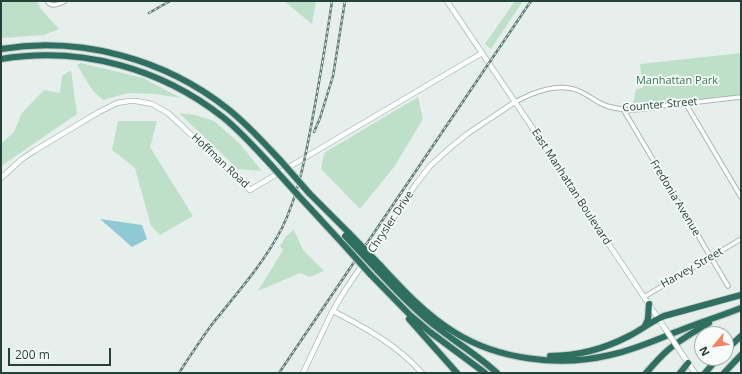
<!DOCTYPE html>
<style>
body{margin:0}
#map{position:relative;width:742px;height:374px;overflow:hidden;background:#e6efeb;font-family:"Open Sans",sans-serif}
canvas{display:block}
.frame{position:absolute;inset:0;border:2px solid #24423a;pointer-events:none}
.north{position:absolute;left:694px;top:326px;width:40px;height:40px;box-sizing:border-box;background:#f7fbf9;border:1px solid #a3b1ad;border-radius:50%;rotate:241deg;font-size:11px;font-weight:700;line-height:16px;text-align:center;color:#24423a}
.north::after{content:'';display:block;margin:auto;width:14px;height:18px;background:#f4845f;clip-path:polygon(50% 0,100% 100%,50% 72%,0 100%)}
.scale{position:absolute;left:8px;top:348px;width:103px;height:18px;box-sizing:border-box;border:2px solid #24423a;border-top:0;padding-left:5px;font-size:12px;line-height:14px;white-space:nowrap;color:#24423a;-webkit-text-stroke:3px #f7fbf9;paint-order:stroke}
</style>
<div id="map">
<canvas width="742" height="374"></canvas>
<div class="frame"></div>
<div class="north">N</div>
<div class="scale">200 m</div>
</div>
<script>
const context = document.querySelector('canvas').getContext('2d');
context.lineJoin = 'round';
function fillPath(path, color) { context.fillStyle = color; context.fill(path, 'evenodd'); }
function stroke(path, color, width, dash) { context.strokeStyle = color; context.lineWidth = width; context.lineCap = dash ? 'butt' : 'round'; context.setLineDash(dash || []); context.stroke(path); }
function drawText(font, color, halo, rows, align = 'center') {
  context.font = font + ' "Open Sans",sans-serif'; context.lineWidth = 3.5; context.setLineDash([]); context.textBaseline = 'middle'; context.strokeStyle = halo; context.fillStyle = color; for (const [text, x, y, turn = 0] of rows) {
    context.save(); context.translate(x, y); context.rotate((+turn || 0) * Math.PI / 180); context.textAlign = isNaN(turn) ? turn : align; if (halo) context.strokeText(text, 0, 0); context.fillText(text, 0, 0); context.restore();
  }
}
const green = new Path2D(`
 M3,1H37L40,8L59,29L44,35L1,38V6Z
 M284,1H316L312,24Z
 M515,1H523L491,49L485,44Z
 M741,53V95L632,108L636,89L643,88L640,64Z
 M81,63L143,78L181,98L155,94L128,93L103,100L93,91L77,65Z
 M71,70L77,114L1,166V144L14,132L22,113L44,90L60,93L62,76Z
 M418,97L423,119L394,167L360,209L321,169L324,153Z
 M179,113L195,115L214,121L240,144L262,171L238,169Z
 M118,121H157L150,147L193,216L160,235L151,226L135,168L112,150Z
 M294,230L303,250L324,271L310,277L300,273L258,291L283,250L280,246L286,236Z`);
const water = new Path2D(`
 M100,219L142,225L147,239L132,247Z`);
const street = new Path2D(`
 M47,1C51,8 59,4 65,1
 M515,102C534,92 558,82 579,91C586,94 593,99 600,103C609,108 619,109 629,110C640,110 652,108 662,106C689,103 715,100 741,97
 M686,104L741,197
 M623,109L728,286
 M644,297L741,239`);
const secondary = new Path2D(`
 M447,1L552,157L588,213L660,321
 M1,178L22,159L34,151L99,112L117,103L129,101H136L152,104L168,113L250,190L482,53
 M333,311C366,328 397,345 422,373
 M680,351L695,373
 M303,373L331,314L342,295L416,184L430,166L451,147L467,134L515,102`);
const highway = new Path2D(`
 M1,49C81,36 165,59 228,109C247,124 263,142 280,160
 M1,59C81,46 161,68 224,118C241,132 256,149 271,165
 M309,193L350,234
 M297,194L344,245
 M380,265C403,290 426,315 454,332C498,360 560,367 610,355C635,350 658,339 681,330C701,322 721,316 741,308
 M377,270C395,289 413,309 434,325C455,342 478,355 497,373
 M370,274L410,315L430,332L485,373
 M409,319L457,373
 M645,326L648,319L649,304
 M726,350L741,336
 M550,356C578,356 604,349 629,336C641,330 652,321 664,316L741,295
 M646,373C653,365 660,357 668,350C680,340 695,331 709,323
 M680,373L688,363
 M705,373L718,358
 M724,373L741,355`);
const rail = new Path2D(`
 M149,13L170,1
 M314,132L320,118L333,76L345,1
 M179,373C190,356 201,339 213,323C238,292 264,263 282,228C301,189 307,147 315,105C321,71 327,36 332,1
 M279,373L531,1`);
const secondaryBridge = new Path2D(`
 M662,324L680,351`);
const highwayBridge = new Path2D(`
 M280,160L309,193
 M271,165L297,194
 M350,234L380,265
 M345,236L377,270
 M344,245L370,274`);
const parkNames = [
 ["Manhattan Park",677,81]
];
const streetNames = [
 ["Counter Street",660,105,-5],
 ["Hoffman Road",220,161,43],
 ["East Manhattan Boulevard",571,187,57],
 ["Fredonia Avenue",675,198,59],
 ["Chrysler Drive",391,222,-56],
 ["Harvey Street",692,268,-30]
];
fillPath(green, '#bfe0c8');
fillPath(water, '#8ec9d4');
stroke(street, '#a8b8b2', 5.5);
stroke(secondary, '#a4bbb3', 6);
stroke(highway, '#c2cac8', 8);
stroke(street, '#fff', 3.5);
stroke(secondary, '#fff', 4.5);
stroke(highway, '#2f6f62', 6);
stroke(rail, '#5f7d75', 2.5);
stroke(rail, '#f7fbf9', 1, [3]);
stroke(secondaryBridge, '#a4bbb3', 6, []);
stroke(highwayBridge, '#c2cac8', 8, []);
stroke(secondaryBridge, '#fff', 4.5);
stroke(highwayBridge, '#2f6f62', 6);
drawText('11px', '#2d7a4b', '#f7fbf9', parkNames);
drawText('11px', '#24423a', '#f7fbf9', streetNames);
</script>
